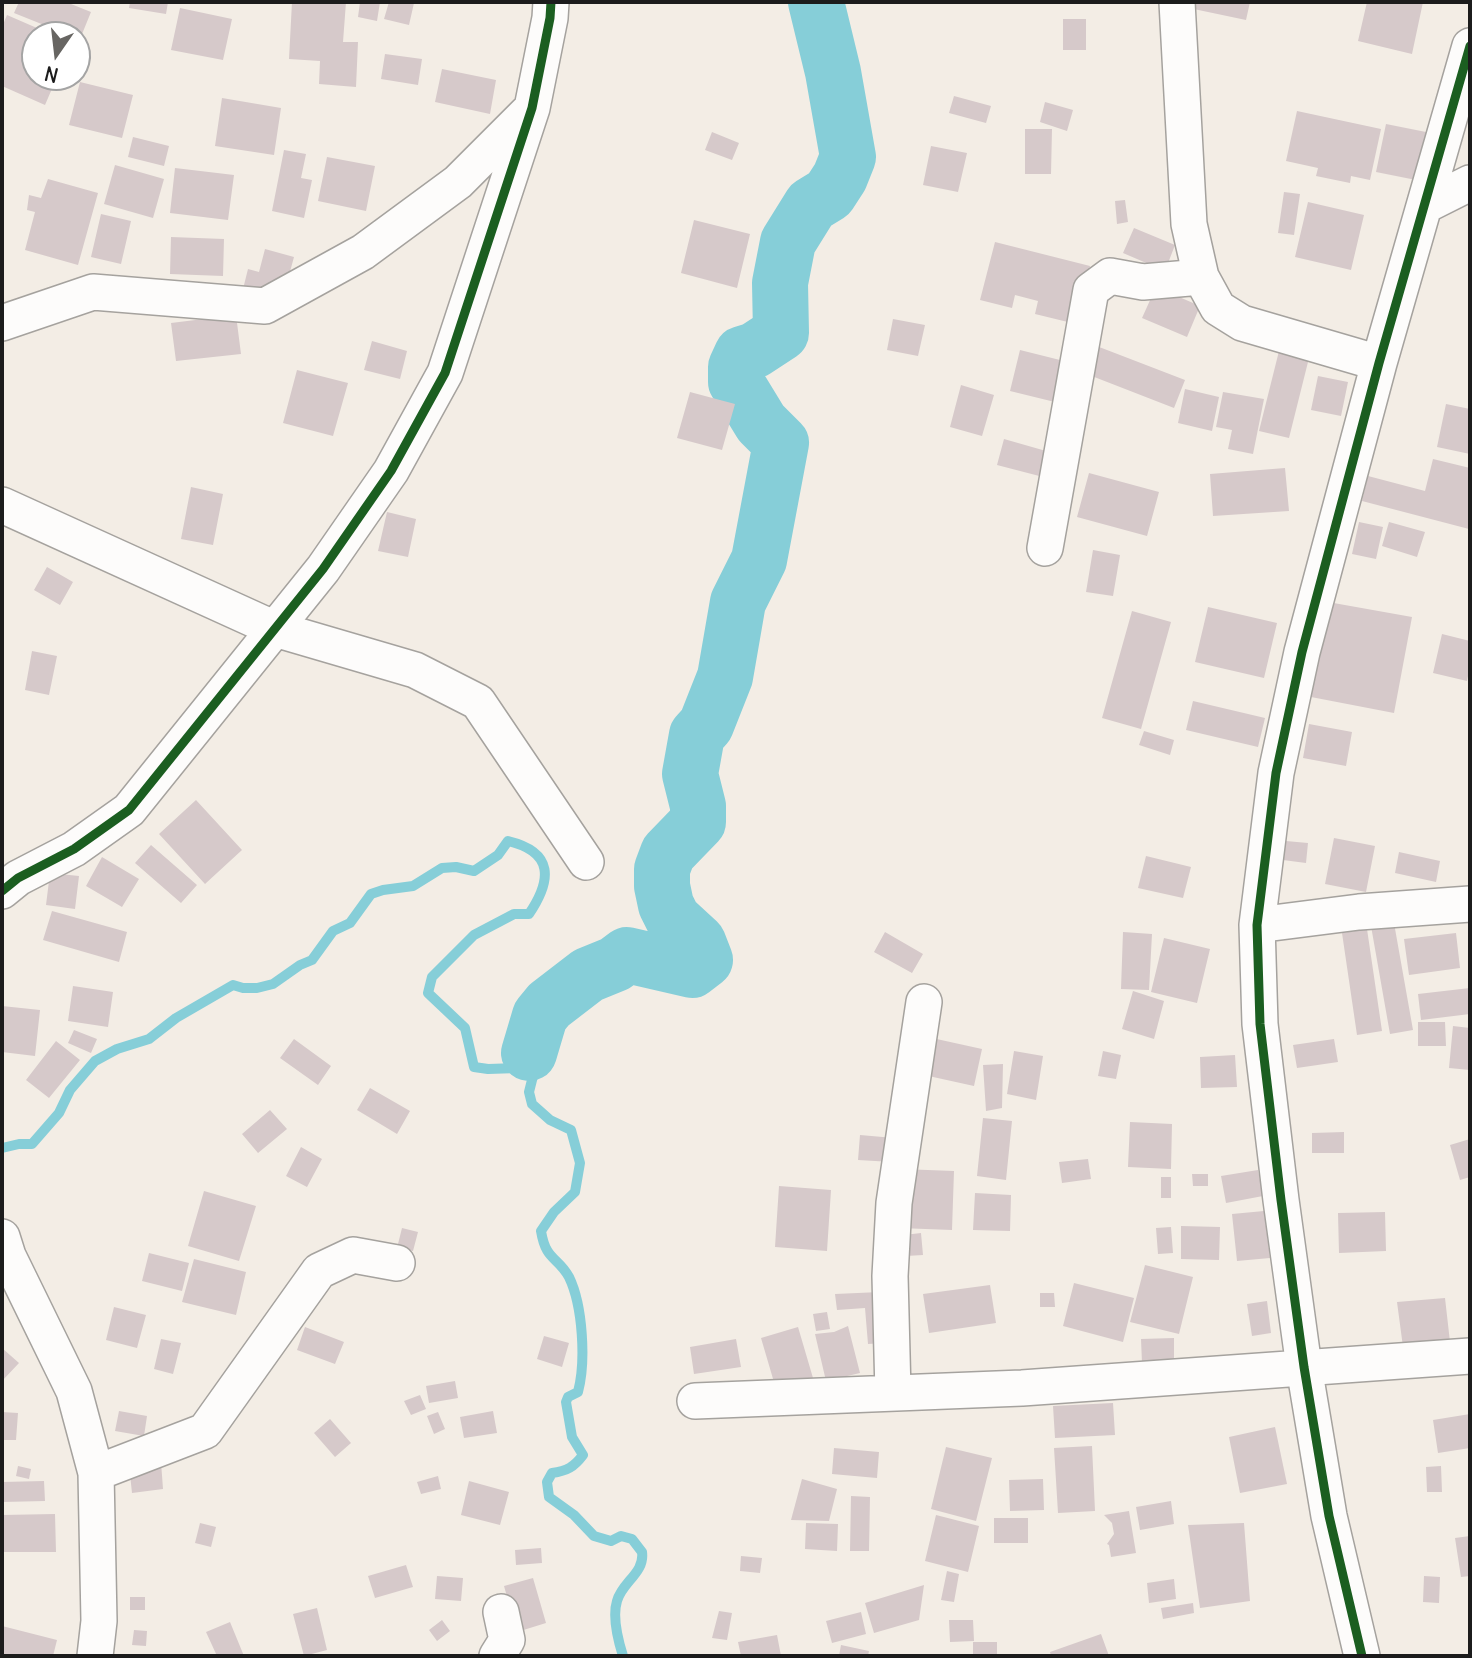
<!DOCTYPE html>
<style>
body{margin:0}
#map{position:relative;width:1472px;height:1658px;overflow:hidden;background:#f3ede5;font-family:Delius,sans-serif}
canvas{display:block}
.frame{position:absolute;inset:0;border:4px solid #1c1c1c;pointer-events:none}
.north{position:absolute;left:21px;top:21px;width:70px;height:70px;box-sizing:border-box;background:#fff;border:2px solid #a4a4a4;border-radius:50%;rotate:194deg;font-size:19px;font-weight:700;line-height:28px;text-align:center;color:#1c1c1c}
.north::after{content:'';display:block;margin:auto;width:24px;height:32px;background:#676562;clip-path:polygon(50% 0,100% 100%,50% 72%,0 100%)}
</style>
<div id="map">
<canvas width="1472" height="1658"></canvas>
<div class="frame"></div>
<div class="north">N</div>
</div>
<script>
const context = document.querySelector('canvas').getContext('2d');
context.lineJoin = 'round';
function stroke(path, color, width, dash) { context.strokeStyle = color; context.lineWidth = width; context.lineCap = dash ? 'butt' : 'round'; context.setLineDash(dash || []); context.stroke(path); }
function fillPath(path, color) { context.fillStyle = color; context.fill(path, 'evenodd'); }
const stream = new Path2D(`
 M529,1053L534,1072L529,1092L532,1104L550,1120L571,1130L580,1163L575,1192L554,1212L541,1231C546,1261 557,1256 569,1277C583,1306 586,1362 578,1392L568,1397L566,1402L572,1437L583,1455C574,1467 567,1471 552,1473L547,1482L549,1497L574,1515L594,1536L611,1541L621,1536L632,1539L642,1552C645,1573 622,1582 617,1601C612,1617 618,1640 623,1656
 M2,1148L19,1144H32L59,1113L70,1090L95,1061L117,1049L149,1039L176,1018L233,985L243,988H257L273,984L300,965L312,960L333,931L350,923L371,894L383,890L413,886L442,868L456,867L474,871L498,855L508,841C554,852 552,880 529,914H514L474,935L432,977L428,993L465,1028L474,1067L488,1069L518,1068L529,1053`);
const river = new Path2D(`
 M529,1053L540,1016L549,1005L588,975L615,964L627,955L692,970L705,960L698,942L673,919L666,905L662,886V869L668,853L698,822V806L690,774L697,735L706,725L725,677L738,602L759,560L781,443L761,423L736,382V367L742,354L755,350L781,333L780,283L788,242L811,205L829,194L840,177L848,157L833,72L816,2`);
const building = new Path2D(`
 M19,2H66L91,12L80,39L77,38V35H69L14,13Z
 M130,2H168L166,14L129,8Z
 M292,2H346L343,42H358L356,87L319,84L320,61L289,59Z
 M360,2H380L377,21L358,17Z
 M389,2L414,3L409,25L384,19Z
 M1190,2H1250L1246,20L1189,8Z
 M1367,2H1423L1412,54L1358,41Z
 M180,8L232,19L223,60L171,50Z
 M7,15L53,35H35V77H57L45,105L2,86V27Z
 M1063,19H1086V50H1063Z
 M385,54L422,59L418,85L381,79Z
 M442,69L496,80L490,114L435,102Z
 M80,82L133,95L122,138L69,125Z
 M954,96L991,106L986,123L949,113Z
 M222,98L281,108L274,155L215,146Z
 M1045,102L1073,110L1067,131L1040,122Z
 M1297,111L1381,129L1370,180L1351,176L1350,183L1316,176L1318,168L1286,161Z
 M1386,124L1426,132L1416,180L1376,172Z
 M1025,129H1052L1051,174H1025Z
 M712,132L739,143L732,160L705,150Z
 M133,137L169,146L164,166L128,157Z
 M931,146L967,153L958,192L923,185Z
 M284,150L306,154L301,178L312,180L304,218L272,211Z
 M327,157L375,166L366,211L318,201Z
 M115,165L164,179L153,218L104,204Z
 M175,168L234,175L228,220L170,213Z
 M48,179L98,193L78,265L25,250L35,212L27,210L29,195L41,198Z
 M1284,192L1300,194L1294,235L1278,233Z
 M1125,200L1128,222L1117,224L1115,201Z
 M1308,202L1364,215L1351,270L1295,257Z
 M101,214L131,221L121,264L91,257Z
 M694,220L750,234L737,288L681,273Z
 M1134,228L1175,245L1165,271L1123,253Z
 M171,237L224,239L223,276L170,274Z
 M995,242L1090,266L1076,324L1035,314L1038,301L1015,295L1012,308L980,300Z
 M265,249L294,257L285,290L242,293L248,269L259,272Z
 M1156,287L1200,306L1187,337L1142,318Z
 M236,315L241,354L176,361L171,323Z
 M893,319L925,325L918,356L887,350Z
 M372,341L407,351L400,379L364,370Z
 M1094,345L1185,380L1174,408L1084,373Z
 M1020,350L1072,363L1063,404L1010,391Z
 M1279,351L1309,358L1289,438L1259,431Z
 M297,370L348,383L333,436L283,423Z
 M1318,376L1348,382L1341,416L1311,410Z
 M961,385L994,395L982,436L950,427Z
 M1185,389L1219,397L1212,431L1178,423Z
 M690,392L735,404L722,450L677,438Z
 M1223,392L1264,399L1253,454L1228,449L1232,430L1216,427Z
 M1446,404L1470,409V454L1437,447Z
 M1004,439L1053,453L1047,478L997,465Z
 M1433,459L1470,468L1469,529L1362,501L1368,476L1425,491Z
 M1285,468L1289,511L1213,516L1210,474Z
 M1089,473L1159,492L1147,536L1077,517Z
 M191,487L223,494L213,545L181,539Z
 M387,512L416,519L408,557L378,551Z
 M1359,522L1383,527L1376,559L1352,554Z
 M1389,522L1425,532L1417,557L1382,546Z
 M1093,550L1120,555L1113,596L1086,592Z
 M47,567L73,582L60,605L34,590Z
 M1328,602L1412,617L1394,713L1311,697Z
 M1208,607L1277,623L1264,678L1195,662Z
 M1132,611L1171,622L1141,729L1102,718Z
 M1442,634L1470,641V666L1467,681L1433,673Z
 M32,651L57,656L49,695L25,690Z
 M1193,701L1265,718L1258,747L1186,730Z
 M1309,724L1352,732L1346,766L1303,758Z
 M1144,731L1174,740L1170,755L1139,745Z
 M196,800L242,850L205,884L159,834Z
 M1334,838L1375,846L1366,892L1325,884Z
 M1286,841L1308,843L1306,863L1283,860Z
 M151,845L197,885L181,903L135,863Z
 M1399,852L1440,861L1436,882L1395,873Z
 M1146,856L1191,867L1183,898L1138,888Z
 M102,857L139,879L122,907L86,886Z
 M50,873L79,876L75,909L46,905Z
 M52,911L127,932L119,962L43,940Z
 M1394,923L1413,1030L1390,1034L1371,926Z
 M1367,929L1382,1031L1357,1035L1342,933Z
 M885,932L923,954L912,973L874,952Z
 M1123,932L1152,934L1149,990L1121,989Z
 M1456,933L1460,968L1409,975L1404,939Z
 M1164,938L1210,949L1197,1003L1151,992Z
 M73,986L113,992L108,1027L68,1021Z
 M1470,988V1014L1421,1020L1418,994Z
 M1133,991L1164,1001L1154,1039L1122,1029Z
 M2,1006L40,1010L35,1056L2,1052Z
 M1418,1022H1445L1446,1046H1418Z
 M1453,1026L1470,1028V1070L1449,1068Z
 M74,1030L97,1039L91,1053L68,1043Z
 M932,1038L982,1049L974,1086L924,1075Z
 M294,1039L331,1066L318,1085L280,1058Z
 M1334,1039L1338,1062L1297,1068L1293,1045Z
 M56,1041L80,1060L49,1098L26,1080Z
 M1014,1051L1043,1056L1036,1100L1007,1094Z
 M1103,1051L1121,1055L1116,1079L1098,1076Z
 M1235,1055L1237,1087L1201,1088L1200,1057Z
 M1003,1064L1002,1108L986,1111L983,1065Z
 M370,1088L410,1111L397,1134L357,1110Z
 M270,1110L287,1129L258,1153L242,1134Z
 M983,1118L1012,1121L1006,1180L977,1176Z
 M1130,1122L1172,1124L1171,1169L1128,1167Z
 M1344,1132V1153H1312V1133Z
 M860,1135L894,1138L892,1162L858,1160Z
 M1470,1139V1177L1460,1180L1450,1145Z
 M301,1147L322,1159L307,1187L286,1176Z
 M1088,1159L1091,1179L1062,1183L1059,1162Z
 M901,1169L954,1171L952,1230L899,1228Z
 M1258,1170L1263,1196L1226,1203L1221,1176Z
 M1192,1174H1208V1186H1193Z
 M1161,1177H1171V1198H1161Z
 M779,1186L831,1190L827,1251L775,1247Z
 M204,1191L256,1206L239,1261L188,1246Z
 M975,1193L1011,1195L1010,1231L973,1230Z
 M1264,1211L1270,1258L1237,1261L1232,1214Z
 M1385,1212L1386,1251L1339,1253L1338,1213Z
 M1181,1226L1220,1227L1219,1260L1181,1259Z
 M1171,1227L1173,1253L1158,1254L1156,1228Z
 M402,1228L418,1232L413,1251L397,1248Z
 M921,1233L923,1255L906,1256L904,1235Z
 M149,1253L189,1263L182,1291L142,1281Z
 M194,1259L246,1272L236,1315L182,1302Z
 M1145,1265L1193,1277L1179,1334L1130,1322Z
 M1074,1283L1134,1298L1123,1342L1063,1326Z
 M990,1285L996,1323L929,1333L923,1294Z
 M880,1292L883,1343L868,1344L865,1308L837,1310L835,1294Z
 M1040,1293H1054L1055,1307H1040Z
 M1445,1298L1450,1342L1403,1347L1397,1302Z
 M1267,1301L1271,1333L1252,1336L1247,1304Z
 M114,1307L146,1315L137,1348L106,1340Z
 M827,1312L830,1329L816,1331L813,1314Z
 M848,1326L860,1373L826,1381L815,1334L834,1332Z
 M305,1327L344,1342L335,1364L297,1350Z
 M798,1327L813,1378L776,1389L761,1338Z
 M544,1336L569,1343L562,1367L537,1359Z
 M1174,1338V1363H1142L1141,1339Z
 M161,1339L181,1343L173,1374L154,1369Z
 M736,1339L741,1367L694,1374L690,1347Z
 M2,1348L19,1363L2,1381Z
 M455,1381L458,1398L429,1403L426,1386Z
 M420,1395L426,1409L411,1415L404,1401Z
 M1113,1403L1115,1435L1055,1438L1053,1406Z
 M119,1411L147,1416L144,1436L115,1431Z
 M493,1411L497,1433L464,1438L460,1417Z
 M2,1412L18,1413L16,1440H2Z
 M438,1412L445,1429L434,1434L427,1416Z
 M1470,1414V1448L1438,1453L1433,1420Z
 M330,1419L351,1443L335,1457L314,1433Z
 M1275,1427L1287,1484L1240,1493L1229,1437Z
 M1092,1446L1095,1511L1058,1513L1054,1448Z
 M946,1447L992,1458L976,1521L931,1509Z
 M834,1448L879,1452L877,1478L832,1474Z
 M161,1462L163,1489L132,1493L129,1465Z
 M18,1466L31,1469L29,1479L16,1476Z
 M1441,1466L1442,1492H1427L1426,1467Z
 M438,1476L441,1489L421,1494L417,1482Z
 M802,1479L837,1489L829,1521L791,1520Z
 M1043,1479L1044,1510L1010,1511L1009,1480Z
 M44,1481L45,1501L2,1502V1482Z
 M469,1481L509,1492L500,1525L461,1515Z
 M851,1496L870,1497L869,1551H850Z
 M1171,1501L1174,1524L1140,1530L1136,1507Z
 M1129,1511L1136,1553L1111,1557L1109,1545L1107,1544L1114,1534L1112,1523L1104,1515Z
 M55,1514L56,1552H2V1515Z
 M936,1515L979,1526L968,1572L925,1561Z
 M994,1518H1028V1543H994Z
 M200,1523L216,1527L211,1547L195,1543Z
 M806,1523L838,1524L837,1551L805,1549Z
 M1244,1523L1250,1601L1200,1608L1188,1525Z
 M1470,1536V1576L1461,1577L1455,1538Z
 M541,1548L542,1563L516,1565L515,1550Z
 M741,1556L762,1558L760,1573L740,1571Z
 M406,1565L413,1587L375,1598L368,1576Z
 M947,1571L959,1574L954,1602L941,1600Z
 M437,1576L463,1578L461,1601L435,1599Z
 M1424,1576L1440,1577L1439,1603L1423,1602Z
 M533,1578L546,1623L517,1632L504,1586Z
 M1174,1579L1176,1599L1149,1603L1147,1583Z
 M924,1585L919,1620L874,1633L865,1603Z
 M130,1597H145V1610H130Z
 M1193,1603L1194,1613L1163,1619L1161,1608Z
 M317,1608L327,1650L304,1656L293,1614Z
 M719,1611L732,1613L727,1640L712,1638Z
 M861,1612L866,1634L832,1643L826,1621Z
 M442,1620L450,1631L437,1641L429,1630Z
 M949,1620H973L974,1641L950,1642Z
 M230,1622L244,1656H217L206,1632Z
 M2,1626L57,1640L53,1656H2Z
 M134,1630L147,1631L146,1646L132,1645Z
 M1101,1634L1109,1656H1051L1050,1652Z
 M777,1635L781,1656H741L738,1642Z
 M973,1642H997V1656H973Z
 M841,1645L869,1651L868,1656H839Z`);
const minor = new Path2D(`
 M1177,2L1189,224L1201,277L1218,308L1242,323L1379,363
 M1426,205L1470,183
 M2,323L93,292L265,306L363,252L458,182L527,113
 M2,505L275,629L415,670L478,702L586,862
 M1045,548L1091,290L1110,276L1143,282L1201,277
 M2,891L18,878L74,849L129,810L323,569L391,471L445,373L532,108L550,18L551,2
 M1257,925L1359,912L1470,904
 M2,1237L8,1256L74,1391L96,1473L99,1621L95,1656
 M893,1393L890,1276L894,1203L924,1002
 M695,1401L1022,1388L1470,1356
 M96,1473L205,1431L319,1271L353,1255L397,1263
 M497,1656L507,1640L501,1612
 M1362,1656L1329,1516L1304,1367L1281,1200L1260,1024L1257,925L1276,773L1302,652L1379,363L1470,46`);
const cycleway = new Path2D(`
 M2,891L18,878L74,849L129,810L323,569L391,471L445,373L532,108L550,18L551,2
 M1362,1656L1329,1516L1304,1367L1281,1200L1260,1024L1257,925L1276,773L1302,652L1379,363L1470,46`);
stroke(stream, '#86ced8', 10);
stroke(river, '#86ced8', 56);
fillPath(building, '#d6c9ca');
stroke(minor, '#a5a29e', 38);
stroke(minor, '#fdfcfb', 35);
stroke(cycleway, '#1b5e20', 9);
</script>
